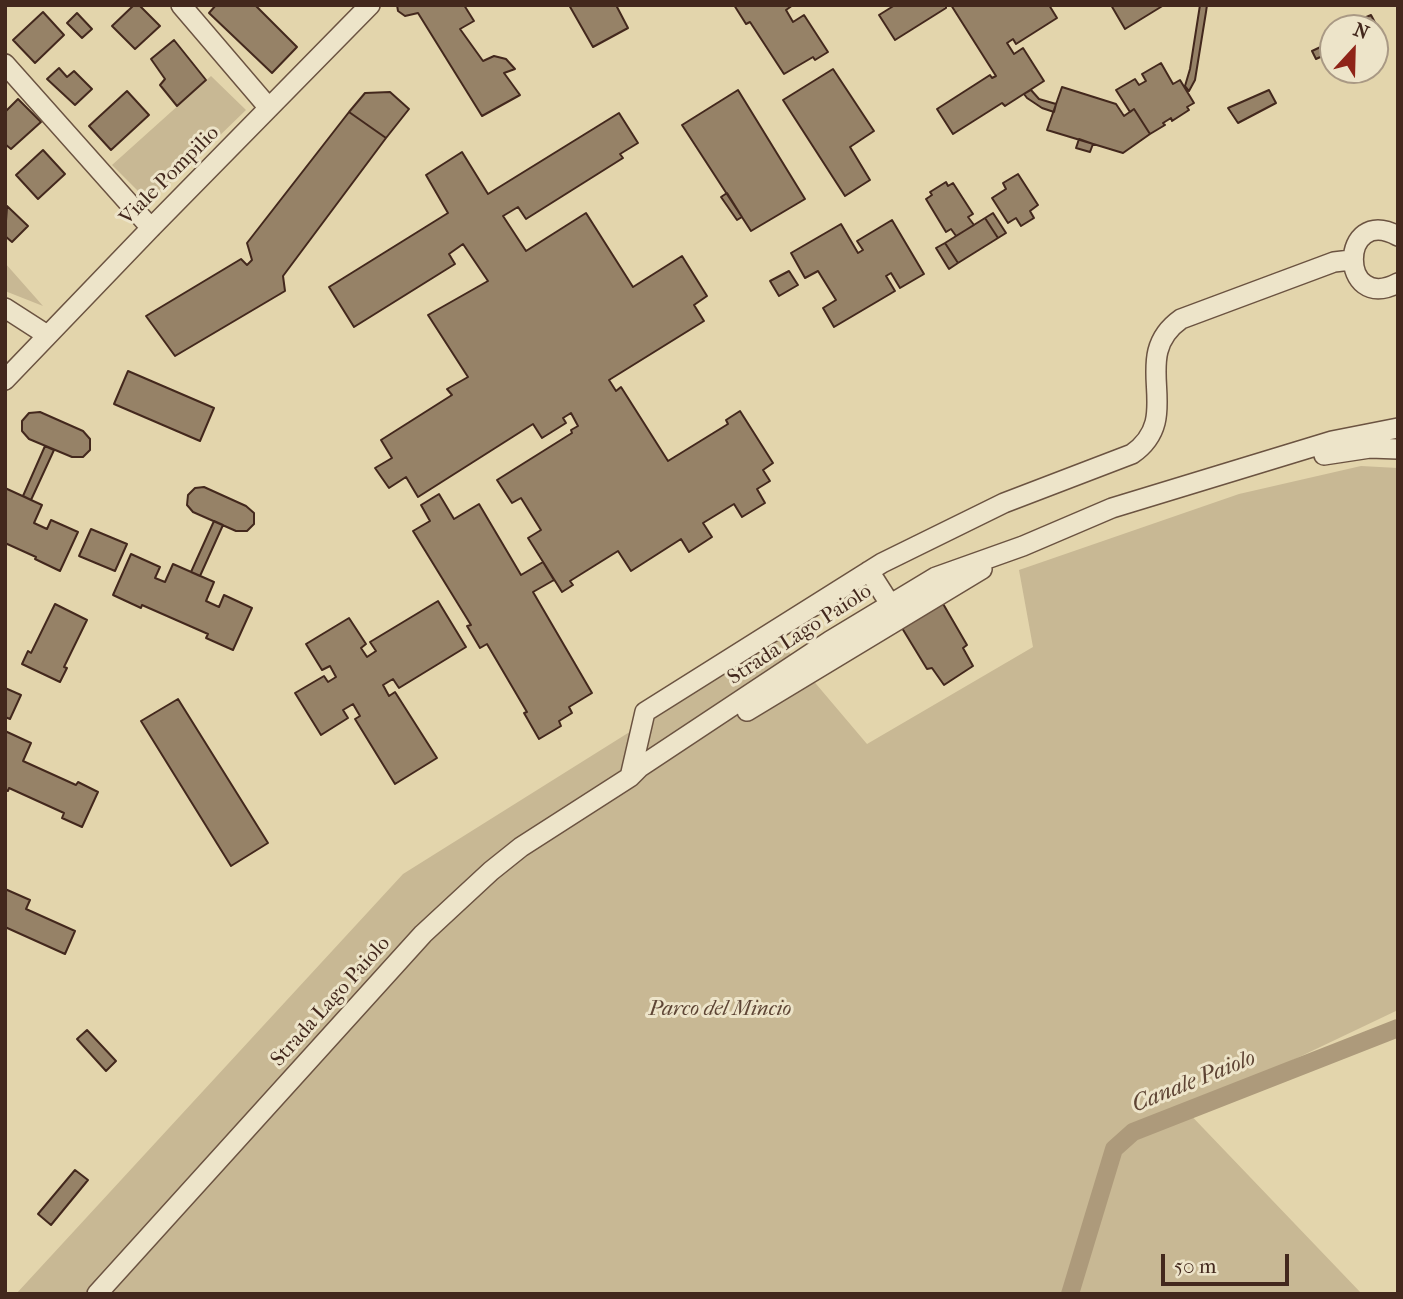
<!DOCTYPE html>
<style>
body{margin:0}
#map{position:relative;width:1403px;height:1299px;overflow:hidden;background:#e3d5ac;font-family:"IM FELL French Canon",serif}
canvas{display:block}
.frame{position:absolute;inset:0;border:7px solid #43281d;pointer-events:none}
.north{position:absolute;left:1319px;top:14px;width:70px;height:70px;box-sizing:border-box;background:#ede4c9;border:2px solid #a99984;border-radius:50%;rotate:22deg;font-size:19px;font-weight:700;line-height:28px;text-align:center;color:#43281d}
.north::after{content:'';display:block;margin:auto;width:24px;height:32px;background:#8f2418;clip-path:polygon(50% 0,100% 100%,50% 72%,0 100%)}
.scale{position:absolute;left:1161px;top:1254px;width:128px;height:32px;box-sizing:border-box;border:4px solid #43281d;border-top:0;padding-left:9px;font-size:21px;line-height:24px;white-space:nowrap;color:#43281d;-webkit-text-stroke:5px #ede4c9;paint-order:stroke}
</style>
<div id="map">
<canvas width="1403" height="1299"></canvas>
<div class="frame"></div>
<div class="north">N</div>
<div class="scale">50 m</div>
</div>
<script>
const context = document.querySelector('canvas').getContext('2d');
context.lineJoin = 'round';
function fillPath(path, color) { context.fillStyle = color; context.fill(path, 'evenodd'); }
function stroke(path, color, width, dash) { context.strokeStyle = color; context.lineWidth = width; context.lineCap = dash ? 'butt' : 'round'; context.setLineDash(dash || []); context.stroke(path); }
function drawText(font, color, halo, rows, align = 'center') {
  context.font = font + ' "IM FELL French Canon",serif'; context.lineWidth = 6; context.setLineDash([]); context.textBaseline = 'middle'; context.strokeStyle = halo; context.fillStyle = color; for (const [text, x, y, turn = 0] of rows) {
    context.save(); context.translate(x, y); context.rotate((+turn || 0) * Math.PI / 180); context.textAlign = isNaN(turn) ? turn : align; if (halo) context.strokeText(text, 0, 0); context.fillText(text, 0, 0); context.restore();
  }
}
const green = new Path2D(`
 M211,76L246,110L150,203L112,165Z
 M5,263L43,306L5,291Z
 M1361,466L1398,468V1010L1274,1069L1182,1106L1362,1294H16L403,874L778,639L867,744L1033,647L1019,570L1239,494Z`);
const canal = new Path2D(`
 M1070,1294L1114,1149L1133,1132L1398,1028`);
const building = new Path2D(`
 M134,5H139L160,26L135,49L112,26Z
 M216,5H255L297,47L272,73L209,13Z
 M397,5H464L474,21L460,29L483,61L494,56L506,59L515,69L504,73L520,95L482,116L418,13L405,16L398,11Z
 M569,5H616L628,28L593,47Z
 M734,5H793L786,10L793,22L804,15L828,52L815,60L813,57L784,74L750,22L746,24Z
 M895,5H946V8L895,40L879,15Z
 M951,5H1049L1057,18L1016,44L1013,39L1007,43L1014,54L1023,48L1044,81L1005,106L1002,103L953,134L937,109L990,75L992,78L996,76Z
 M1111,5H1164L1125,29Z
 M1200,5H1207L1206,12L1195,80L1189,91L1185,86L1190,69Z
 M43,12L64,35L35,63L13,40Z
 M77,13L92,29L82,38L67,23Z
 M1371,15L1379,30L1375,32V28H1360L1357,21Z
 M174,40L206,80L177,106L160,85L165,79L151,59Z
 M1327,44L1331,52L1316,59L1312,51Z
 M1161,63L1173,84L1180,80L1194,103L1187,107L1189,110L1172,121L1171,118L1163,123L1165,125L1150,134L1134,109L1130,112L1116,90L1135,79L1139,85L1146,81L1142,74Z
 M59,68L67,77L74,71L92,89L75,105L47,79Z
 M833,69L874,131L850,147L870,180L845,196L783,100Z
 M1062,87L1116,104L1124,116L1134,109L1150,134L1123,153L1047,130Z
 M738,90L805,199L751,231L682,125Z
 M1031,90L1039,99L1056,104L1054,112L1042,108L1027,98L1024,94Z
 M1269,90L1276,103L1238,123L1228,108Z
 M127,91L149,115L111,150L89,126Z
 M390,92L409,109L386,138L349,112L365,93Z
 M18,99L41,122L11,149L5,144V112Z
 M349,112L386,138L283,276L285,291L175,356L146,316L241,259L247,265L252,260L247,243Z
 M619,113L638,143L620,154L623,158L526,219L518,207L503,216L526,251L586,213L633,287L682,256L707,296L694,305L704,321L609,380L616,391L621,387L668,461L728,424L726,420L740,411L773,463L763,470L770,481L757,489L765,503L742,517L734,504L703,523L712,537L689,552L681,539L631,571L618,551L570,581L573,585L562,592L528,538L541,530L521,498L512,503L497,480L572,433L571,430L578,426L571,413L563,418L566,423L542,438L533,424L418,497L406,477L389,488L375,468L392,458L381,440L452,395L447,389L468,377L428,315L488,281L463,244L449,254L455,264L354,327L329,287L448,213L426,175L462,152L488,194Z
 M1079,139L1093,144L1090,152L1076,148Z
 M43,150L65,174L38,199L16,175Z
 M1018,174L1038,205L1030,211L1034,218L1021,226L1016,218L1008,223L992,198L1006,189L1003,183Z
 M946,182L948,186L953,183L973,214L968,217L974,225L956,236L951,229L946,232L926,199L932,195L930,192Z
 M727,193L742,217L737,220L721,197Z
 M7,206L28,226L12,242L5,236Z
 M993,213L1006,233L998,238L985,218Z
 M985,218L998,238L958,263L945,243Z
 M892,220L924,274L900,288L891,273L886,276L895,291L834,327L823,308L836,300L818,271L805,278L791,253L841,224L858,253L863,250L857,241Z
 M945,243L958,263L949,269L936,248Z
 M789,271L798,285L779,296L770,281Z
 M128,371L214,408L200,441L114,404Z
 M40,412L83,431L90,439V450L83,457H72L29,439L22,431V421L29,413Z
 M45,446L54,450L31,500L23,496Z
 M204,487L246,506L254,513V524L247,531H236L193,512L187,505L188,495L195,488Z
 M5,488L42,505L34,523L47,529L51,520L78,532L60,571L35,559L36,557L5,543Z
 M439,494L454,519L479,504L521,575L543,562L554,580L533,592L592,693L569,707L572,713L559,721L561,726L539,739L524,713L527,712L487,644L480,648L467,626L471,625L413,531L430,521L421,505Z
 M214,521L223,525L200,576L191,572Z
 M91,529L127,544L115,571L79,556Z
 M131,554L160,567L155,578L165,582L173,564L214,582L206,601L219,607L224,595L252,608L233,650L206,638L208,634L142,605L141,608L113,595Z
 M438,601L466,647L399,688L393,679L383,685L389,696L395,692L437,758L395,784L355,719L360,716L353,704L343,710L348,718L321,735L295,693L324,676L328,682L336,677L330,666L322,670L306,644L349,618L366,644L361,648L367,657L376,651L370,642Z
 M942,602L967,645L963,648L973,666L944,685L932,668L927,669L902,628Z
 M55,604L87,620L64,667L67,668L60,682L22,664L28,651L31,653Z
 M5,688L21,695L10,719L5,717Z
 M178,699L268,843L231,866L141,721Z
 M5,731L31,743L23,761L76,785L78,782L98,792L82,827L62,818L64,813L9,788L8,791L5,790Z
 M5,889L30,900L26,909L75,931L65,954L5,927Z
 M87,1030L116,1061L106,1071L77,1039Z
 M75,1170L88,1180L51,1225L38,1214Z`);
const minor = new Path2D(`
 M181,5L269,108
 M5,64L151,228
 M1398,236C1339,204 1338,314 1398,283
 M5,308L47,335
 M5,380L151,228L370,5
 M1324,455L1370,448L1398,449
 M869,571L890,604
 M747,711L982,569
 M630,777L645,712L882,563L1004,503L1132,454C1187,416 1126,358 1181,319L1334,262L1351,260
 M97,1294L423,934L491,871L521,847L630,777L640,767L830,641L936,577L1023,546L1112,508L1332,441L1398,428`);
const streetNames = [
 ["Viale Pompilio",170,176,-45],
 ["Strada Lago Paiolo",800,635,-33],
 ["Strada Lago Paiolo",331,1002,-48]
];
const parkNames = [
 ["Parco del Mincio",720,1010]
];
const waterNames = [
 ["Canale Paiolo",1194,1082,-22]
];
fillPath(green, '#c8b894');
stroke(canal, '#ad9a7b', 18);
fillPath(building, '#968267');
stroke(building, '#43281d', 2);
stroke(minor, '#6b5341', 22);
stroke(minor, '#ede4c9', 19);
drawText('21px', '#43281d', '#ede4c9', streetNames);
drawText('italic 21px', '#5e4535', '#ede4c9', parkNames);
drawText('italic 23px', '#5e4434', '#ede4c9', waterNames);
</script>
